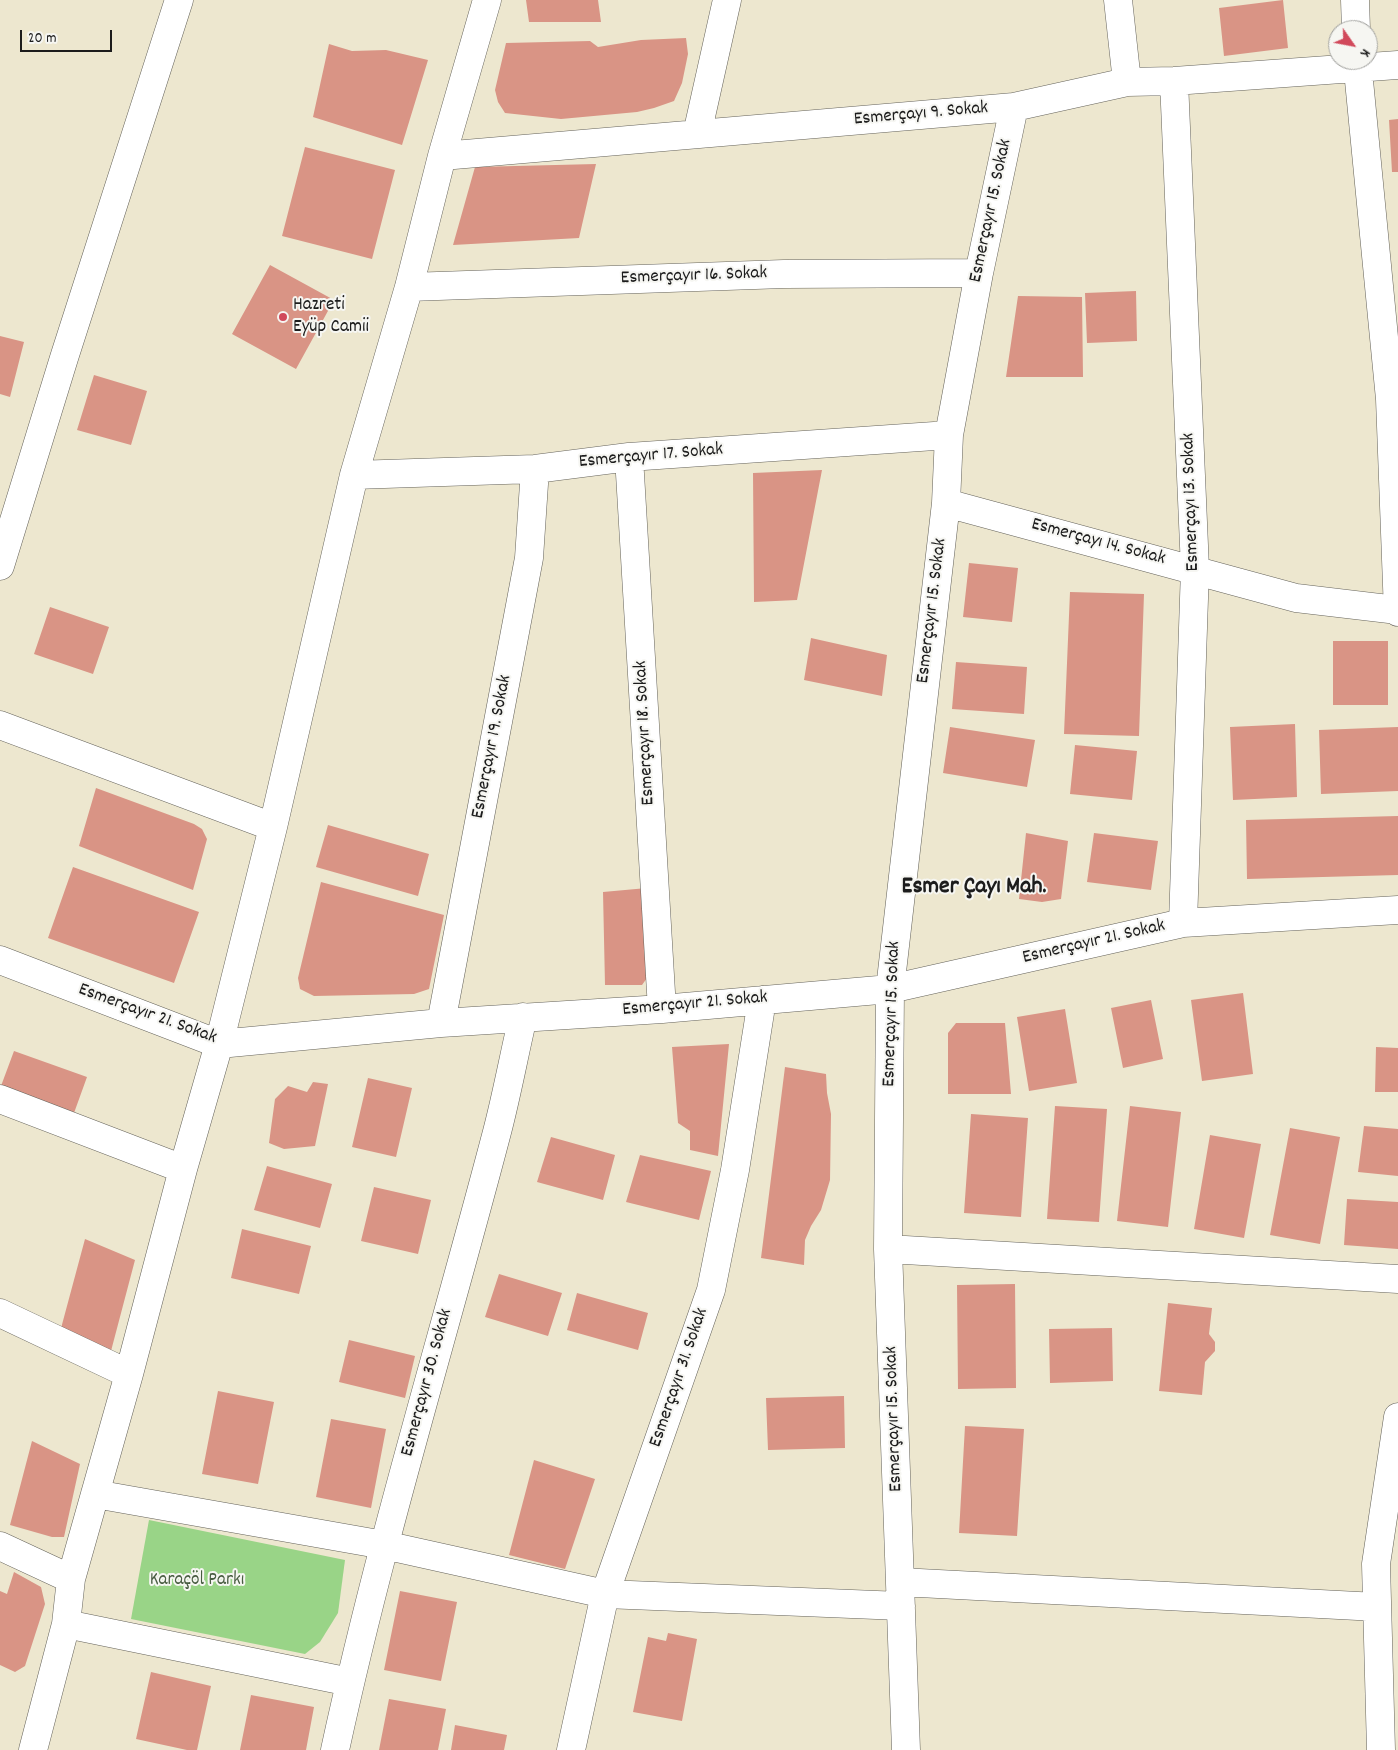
<!DOCTYPE html>
<meta charset="utf-8">
<style>
body{margin:0}
#map{position:relative;width:1398px;height:1750px;overflow:hidden;background:#ede7cf;font-family:Dekko,sans-serif}
canvas{display:block}
.north{position:absolute;left:1328px;top:20px;width:50px;height:50px;box-sizing:border-box;background:#f6f6f2;border:1px solid #9f9f9c;border-radius:50%;rotate:123deg;font-size:14px;font-weight:700;line-height:20px;text-align:center;color:#1c1c1c}
.north::after{content:'';display:block;margin:auto;width:18px;height:22px;background:#d1495b;clip-path:polygon(50% 0,100% 100%,50% 72%,0 100%)}
.scale{position:absolute;left:20px;top:30px;width:92px;height:22px;box-sizing:border-box;border:2px solid #1c1c1c;border-top:0;padding-left:6px;font-size:15px;line-height:18px;white-space:nowrap;color:#1c1c1c;-webkit-text-stroke:4px #f6f6f2;paint-order:stroke}
</style>
<div id="map">
<canvas width="1398" height="1750"></canvas>
<div class="north">K</div>
<div class="scale">20 m</div>
</div>
<script>
const context = document.querySelector('canvas').getContext('2d');
context.lineJoin = 'round';
function fillPath(path, color) { context.fillStyle = color; context.fill(path, 'evenodd'); }
function stroke(path, color, width, dash) { context.strokeStyle = color; context.lineWidth = width; context.lineCap = dash ? 'butt' : 'round'; context.setLineDash(dash || []); context.stroke(path); }
function drawText(font, color, halo, rows, align = 'center') {
  context.font = font + ' Dekko,sans-serif'; context.lineWidth = 4; context.setLineDash([]); context.textBaseline = 'middle'; context.strokeStyle = halo; context.fillStyle = color; for (const [text, x, y, turn = 0] of rows) {
    context.save(); context.translate(x, y); context.rotate((+turn || 0) * Math.PI / 180); context.textAlign = isNaN(turn) ? turn : align; if (halo) context.strokeText(text, 0, 0); context.fillText(text, 0, 0); context.restore();
  }
}
const green = new Path2D(`
 M149,1520L345,1560L338,1613L320,1642L305,1654L131,1619Z`);
const building = new Path2D(`
 M526,0H598L601,22H529Z
 M1283,0L1288,48L1224,56L1219,8Z
 M686,38L688,54L682,83L674,101L654,108L637,112L561,119L505,113L498,102L495,90L506,43L590,41L598,47L641,40Z
 M329,44L352,51L386,50L428,60L402,145L313,117Z
 M1398,119V172H1392L1389,120Z
 M305,147L395,170L372,259L282,236Z
 M596,164L579,238L453,245L475,167Z
 M270,265L334,300L296,369L232,334Z
 M1136,291L1137,341L1087,343L1085,293Z
 M1018,296L1082,297L1083,377H1006Z
 M0,336L24,342L10,397L0,394Z
 M94,375L147,391L131,445L77,430Z
 M822,470L797,600L754,602L753,473Z
 M969,563L1018,568L1012,622L963,617Z
 M1070,592L1144,594L1139,736L1064,734Z
 M50,607L109,627L93,674L34,654Z
 M811,638L887,655L882,696L804,680Z
 M1333,641H1388V705H1333Z
 M956,662L1027,667L1024,714L952,709Z
 M1295,724L1297,797L1233,800L1230,727Z
 M950,727L1035,740L1027,787L943,773Z
 M1398,727V791L1321,794L1319,730Z
 M1075,745L1137,751L1132,800L1070,794Z
 M96,788L194,824L202,829L207,839L193,890L79,846Z
 M1398,816V875L1247,879L1246,820Z
 M328,825L429,854L418,896L316,867Z
 M1026,833L1068,841L1061,899L1042,902L1019,899Z
 M1094,833L1158,841L1151,890L1087,882Z
 M73,867L199,912L174,983L48,938Z
 M321,882L444,915L429,989L414,994L314,996L300,989L298,978Z
 M647,888L652,971L642,985H605L603,892Z
 M1243,993L1253,1074L1202,1081L1191,1000Z
 M1151,1000L1163,1059L1123,1068L1111,1008Z
 M1065,1009L1077,1083L1029,1091L1017,1017Z
 M956,1023H1005L1011,1094H948V1033Z
 M729,1044L718,1156L690,1150V1131L678,1123L672,1047Z
 M1376,1047L1398,1048V1092H1375Z
 M14,1051L87,1077L74,1113L1,1086Z
 M785,1067L826,1074L827,1093L831,1114L830,1180L821,1210L811,1226L805,1240L804,1265L761,1258Z
 M368,1078L412,1088L396,1157L352,1147Z
 M313,1082L328,1084L315,1146L284,1149L269,1143L275,1099L288,1086L307,1092Z
 M1055,1106L1107,1109L1099,1222L1047,1219Z
 M1130,1106L1181,1112L1168,1227L1117,1221Z
 M971,1114L1028,1118L1021,1217L964,1213Z
 M1364,1126L1398,1129V1176L1358,1172Z
 M1290,1128L1340,1137L1320,1244L1270,1235Z
 M1210,1135L1261,1144L1244,1238L1194,1229Z
 M551,1137L615,1155L603,1200L537,1182Z
 M640,1155L711,1171L699,1220L626,1202Z
 M267,1166L332,1184L320,1228L254,1210Z
 M374,1187L431,1200L418,1254L361,1241Z
 M1347,1199L1398,1202V1249L1344,1245Z
 M242,1229L311,1246L299,1294L231,1278Z
 M85,1239L135,1260L111,1351L60,1332Z
 M499,1274L562,1293L548,1336L485,1317Z
 M1015,1284L1016,1388L958,1389L957,1285Z
 M577,1293L648,1313L638,1350L567,1330Z
 M1168,1303L1212,1308L1209,1334L1215,1342V1351L1205,1362L1202,1395L1159,1391Z
 M1112,1328L1113,1381L1050,1383L1049,1329Z
 M349,1340L415,1356L405,1398L339,1382Z
 M218,1391L274,1402L258,1484L202,1474Z
 M844,1396L845,1448L768,1450L766,1398Z
 M331,1419L386,1429L371,1508L316,1497Z
 M965,1426L1024,1429L1017,1536L959,1533Z
 M32,1441L80,1464L64,1537H52L10,1525Z
 M534,1460L595,1479L565,1569L509,1555Z
 M14,1572L41,1587L45,1604L25,1666L15,1672L0,1665V1591L7,1594Z
 M400,1591L457,1602L441,1681L384,1670Z
 M668,1633L697,1639L682,1721L633,1712L648,1637L666,1641Z
 M151,1672L211,1686L197,1750H187L136,1739Z
 M251,1695L314,1707L306,1750H240Z
 M389,1699L446,1709L438,1750H379Z
 M455,1725L507,1735L504,1750H451Z`);
const minor = new Path2D(`
 M1118,0L1127,82
 M1355,0L1356,30
 M1357,60L1390,399L1398,612
 M1174,81L1195,569L1183,923
 M697,134L727,0
 M442,156L1014,107L1127,82L1174,81L1398,65
 M409,287L784,274L979,273
 M629,457L662,1009
 M354,475L535,469L629,457L949,435
 M946,503L1296,598L1398,610
 M0,566L64,358L179,0
 M0,725L273,827
 M0,960L219,1044L441,1023L662,1009L890,989L1183,923L1398,910
 M441,1023L529,558L535,469
 M0,1099L183,1169
 M888,1249L1398,1279
 M0,1313L129,1374
 M95,1494L384,1545L605,1594L901,1606
 M0,1546L71,1579
 M900,1582L1377,1607
 M66,1624L350,1682
 M33,1750L66,1624L71,1579L129,1374L183,1169L219,1044L273,827L354,475L409,287L442,156L487,0
 M335,1750C380,1542 443,1338 497,1132C507,1094 514,1055 523,1017
 M571,1750L605,1594L711,1290L735,1170L762,1000
 M906,1750L888,1249L890,989L946,503L949,435L979,273L1014,107
 M1381,1750L1376,1564L1398,1417`);
const markers = [
 [283,317,5,"#d1495b"]
];
const streetNames = [
 ["Esmerçayı 9. Sokak",921,115,-5],
 ["Esmerçayır 15. Sokak",992,211,-78],
 ["Esmerçayır 16. Sokak",694,277,-2],
 ["Esmerçayır 17. Sokak",651,457,-5],
 ["Esmerçayı 13. Sokak",1192,502,-92],
 ["Esmerçayı 14. Sokak",1098,543,15],
 ["Esmerçayır 15. Sokak",933,611,-83],
 ["Esmerçayır 18. Sokak",646,733,-93],
 ["Esmerçayır 19. Sokak",493,747,-79],
 ["Esmerçayır 21. Sokak",1094,943,-13],
 ["Esmerçayır 21. Sokak",695,1005,-5],
 ["Esmerçayır 15. Sokak",893,1014,-88],
 ["Esmerçayır 21. Sokak",147,1015,20],
 ["Esmerçayır 31. Sokak",680,1378,-71],
 ["Esmerçayır 30. Sokak",428,1383,-75],
 ["Esmerçayır 15. Sokak",895,1419,-92]
];
const poiNames = [
 ["Hazreti",293,306],
 ["Eyüp Camii",293,328]
];
const parkNames = [
 ["Karaçöl Parkı",197,1581]
];
const districtNames = [
 ["Esmer Çayı Mah.",974,889]
];
fillPath(green, '#99d487');
fillPath(building, '#d99485');
stroke(minor, '#65635b', 29);
stroke(minor, '#fff', 28);
for (const [x, y, r, color] of markers) { const dot = new Path2D(); dot.arc(x, y, r, 0, 2 * Math.PI); context.fillStyle = color; context.fill(dot); stroke(dot, '#f6f6f2', 2); }
drawText('19px', '#1c1c1c', '#f6f6f2', streetNames);
drawText('19px', '#1c1c1c', '#f6f6f2', poiNames, 'left');
drawText('19px', '#485c41', '#f6f6f2', parkNames);
drawText('bold 24px', '#1c1c1c', '#f6f6f2', districtNames);
</script>
